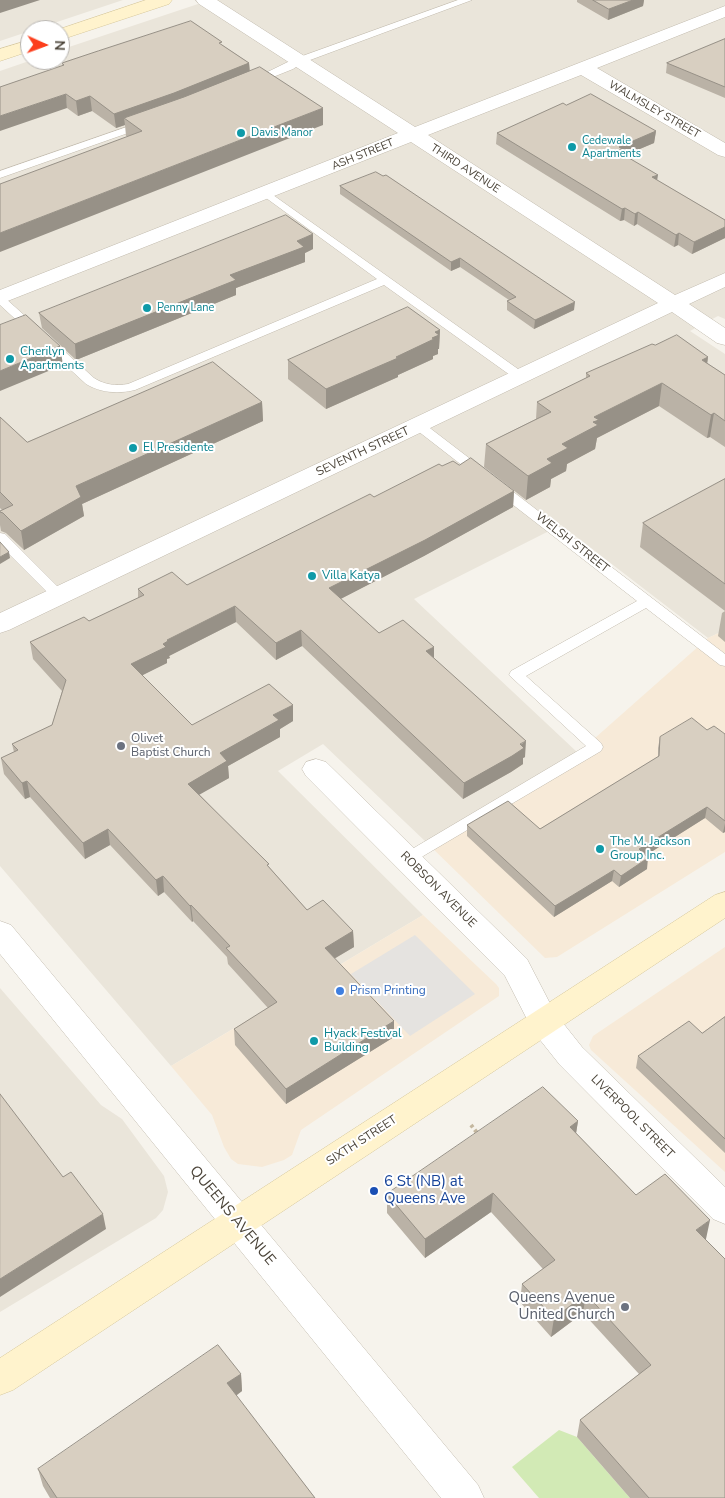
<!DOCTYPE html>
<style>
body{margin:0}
#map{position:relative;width:725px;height:1498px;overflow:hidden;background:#f6f3ec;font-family:"Nunito Sans",sans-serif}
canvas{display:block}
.north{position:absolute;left:20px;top:20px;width:50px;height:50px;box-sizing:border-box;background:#fff;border:1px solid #b7b4b0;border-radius:50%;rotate:92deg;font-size:14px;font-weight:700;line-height:20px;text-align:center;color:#4b4439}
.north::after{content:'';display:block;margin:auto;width:18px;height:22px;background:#fc3f1d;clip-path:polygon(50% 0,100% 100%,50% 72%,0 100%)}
</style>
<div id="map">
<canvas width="725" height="1498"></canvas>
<div class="north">N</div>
</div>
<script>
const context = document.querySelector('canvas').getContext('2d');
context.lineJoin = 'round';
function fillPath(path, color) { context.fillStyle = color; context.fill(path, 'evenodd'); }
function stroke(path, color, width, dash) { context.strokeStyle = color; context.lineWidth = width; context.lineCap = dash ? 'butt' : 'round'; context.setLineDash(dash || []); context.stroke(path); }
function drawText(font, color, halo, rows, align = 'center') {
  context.font = font + ' "Nunito Sans",sans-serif'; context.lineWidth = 4; context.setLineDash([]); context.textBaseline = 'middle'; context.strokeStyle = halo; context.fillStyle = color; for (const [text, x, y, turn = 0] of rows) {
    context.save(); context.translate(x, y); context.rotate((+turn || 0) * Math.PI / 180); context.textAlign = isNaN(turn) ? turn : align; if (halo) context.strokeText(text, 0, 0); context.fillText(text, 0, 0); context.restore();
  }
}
const residential = new Path2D(`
 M0,0H123L0,41Z
 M210,0H725V319L718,316L690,331L725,354V630L708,638L561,525L414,599L578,753L426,842L323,744L278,771L423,915L171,1066L0,866V71L32,60H60V50Z
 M0,988L101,1105L122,1119L164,1176L168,1192L163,1210L156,1218L0,1312Z`);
const commercial = new Path2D(`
 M725,630V852L557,957L545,958L426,842L578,753L708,638Z
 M423,915L496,984L499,988V996L301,1130L292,1155L284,1160L262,1167L238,1164L231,1159L224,1147L212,1115L171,1066Z
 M725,947V1172L591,1050L589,1045L593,1036Z`);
const green = new Path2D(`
 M559,1430L577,1437L630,1498H539L512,1467Z`);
const parking = new Path2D(`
 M415,935L475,994L410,1036L351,974Z`);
const path = new Path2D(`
 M471,1125L478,1134`);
const lane = new Path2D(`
 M458,0H472L302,63L293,69L258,83L254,84L249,81L294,59Z
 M144,121L149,124L148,126L0,178V171Z
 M266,190L525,374L527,377L525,380H517L384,285L135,390C118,394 101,393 86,384L0,305V295L4,297L94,378C105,385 115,386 128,384L377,279L262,195L260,193L262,191Z
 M418,421L422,422L725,654V666L720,665L646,608L526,676L601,743L603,747L601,751L408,865L402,863L400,859L402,855L586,746L509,675L511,671L637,601L414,428L412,425Z
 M0,533L5,534L64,593L66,596L64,599H54L0,545Z`);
const street = new Path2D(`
 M196,0H217L415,127L725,6V17L597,68L725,143V157L718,155L581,75L428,135L675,295L725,273V287L689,304L725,328V345L717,343L672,312L9,630L0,633V613L658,303L411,142L0,304V290L398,133L199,4Z
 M316,759L326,762L527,959L555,1013L582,1047L725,1187V1224L713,1219L560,1065L533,1031L505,976L306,776L302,769L306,762Z
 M0,921L11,925L478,1485L484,1498H441L0,954Z`);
const secondary = new Path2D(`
 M146,0H172L169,4L60,40V30H57Z
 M30,40V51L0,61V49Z
 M725,892V918L13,1390L0,1395V1358L715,895Z`);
const wall = new Path2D(`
 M577,0H644L643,6L608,20L577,2Z
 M725,39V98L666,73L667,63Z
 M222,45L249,63L250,71L323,125L127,136H126L125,125L116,128L92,111L78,116L67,108L62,63Z
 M566,105L656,131L654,143L625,155L657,180L725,220V238L692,254L678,245L674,247L637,224L634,226L624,220L620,221L496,144L497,133Z
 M340,186L574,310L534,329L507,310V301L509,300L460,267L451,271L340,194Z
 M313,249L305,253V262L236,288V295L76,360L42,328L39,313Z
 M440,330L439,349H438V354L433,356V359L398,375V377L326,409L288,379V360Z
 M655,345L708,357L707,363L725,375V447L710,437L707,438L659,406L597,438L595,449L567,464L566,471L551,479L550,487L526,500L484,467L486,444L536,419L537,402L586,378V373Z
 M262,402L263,421L82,504L84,516L24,550L6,533L1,531L0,525V511L2,510L0,508V417L27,442Z
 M459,465L514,491L513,507L424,556L340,599L379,633L434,647V658L525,757L523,758V764L511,772L463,799L302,646L276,660L236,622L169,656L170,658L167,659V663L142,675L192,725L293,705V721L280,729V737L228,766L229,778L199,794L269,867L307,910L353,931L354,947L334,959L394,1021V1037L286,1104L235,1045L234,1029L268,1008L228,964L227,957L193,921L192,922L164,892L158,896L110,845L85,859L30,797L25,799L4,774L1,758L14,752L12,744L52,725L62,691L33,659L30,642L89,621L138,598V589L187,585L442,466Z
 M725,479V642L718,636L722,613L725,611L640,547L643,523Z
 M707,730L725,734V832L723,833L705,818L646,855L647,869L619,887L612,881L554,917L467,836V825L540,829L658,757V748L660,737Z
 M725,1017V1153L636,1068L638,1056L702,1033Z
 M578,1121L576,1133L636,1195L706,1239L725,1498H630L577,1437L580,1420L639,1374L583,1313L551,1337L520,1302L522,1284L543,1269L491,1212L425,1258L387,1213V1194Z
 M241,1374L242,1391L236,1396L315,1498H50L43,1486L38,1469Z`);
const shadedWall = new Path2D(`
 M0,0H40L0,13Z
 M633,0H644L643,6L608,20L609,9Z
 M249,63L250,77L124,118L125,125L116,128L114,114Z
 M66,94L67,108L0,131V116Z
 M90,96L92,111L78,116L76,101Z
 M323,108V125L0,252V233Z
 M656,131L654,143L621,157L617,151L619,147Z
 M658,175L656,187L652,177Z
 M625,208L624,220L620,221L622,209Z
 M638,212L637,224L634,226L635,214Z
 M725,227V238L692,254L694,242Z
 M679,233L678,245L674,247L676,235Z
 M313,234V249L305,253V262L236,288V295L76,360L75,344L297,241Z
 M460,258V267L451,271V262Z
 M575,302L574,310L534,329L535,320Z
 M440,330L439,349H438V354L433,356V359L398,375V377L326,409V389L396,357L432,338L435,332Z
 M60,346L63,365L0,391V371Z
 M708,357L705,381L702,360Z
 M662,383L659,406L597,438L595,449L567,464L566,471L551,479L550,487L526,500L528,476L562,444L594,417Z
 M262,402L263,421L82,504L84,516L24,550L21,531L76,486Z
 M714,413L710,437L707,438L711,415Z
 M514,491L513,507L424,556L329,605V588Z
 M9,552L10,558L0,564V557Z
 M235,606L236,622L169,656L170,658L167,659V663L133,680L131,664L167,640Z
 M301,630L302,646L276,660V643Z
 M434,647V663L426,651Z
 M293,705V721L280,729V737L228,766L229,778L190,800L188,784L220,753L273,715Z
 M526,741L525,757L523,758V764L511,772L463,799L464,783Z
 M27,781L30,797L25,799L22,783Z
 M707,807L705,818L637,861L639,849Z
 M725,823V832L723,833Z
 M108,829L110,845L85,859L83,843Z
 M648,858L647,869L619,887L621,876Z
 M614,870L612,881L554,917L555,906Z
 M163,876L164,892L158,896L156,880Z
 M191,905L193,921L192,922L190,906Z
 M353,931L354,947L325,964V948Z
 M394,1021V1037L286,1104V1089Z
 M578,1121L575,1140L570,1127Z
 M493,1193L491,1212L425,1258V1239Z
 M103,1214L106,1229L0,1297V1279Z
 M710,1220L706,1239L692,1249L696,1230Z
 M586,1294L583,1313L551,1337L554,1318Z
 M241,1374L242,1391L228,1401L227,1383Z`);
const building = new Path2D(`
 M593,0H633L609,9Z
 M191,21L222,42L219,43L249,63L174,93L114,114L90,96L76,101L66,94L0,116V87L64,65L62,63L98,51Z
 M725,39V87L667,63Z
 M260,67L323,108L0,233V184L142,131L124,118L184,97Z
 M591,94L656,131L619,147L622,149L617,151L658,175L652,177L725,220V227L694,242L679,233L676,235L638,212L635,214L625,208L622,209L497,133L563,103L566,105Z
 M376,172L383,176L386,175L575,302L535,320L507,301L516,297L460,258L451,262L340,186Z
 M286,215L313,234L297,241L304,247L230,275L236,280L75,344L39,313Z
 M408,307L440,330L435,332L439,335L432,338L434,339L396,357L398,358L326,389L288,360Z
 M26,315L60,346L0,371V325Z
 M677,335L708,357L702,360L725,375V421L714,413L711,415L662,383L594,417L599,420L593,422L598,425L562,444L568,448L547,459L552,463L528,476L486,444L551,412L537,402L590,376L586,373L652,344L655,345Z
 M213,362L262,402L76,486L81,497L21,531L3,513L0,512V511L13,505L0,492V417L27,442Z
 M471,458L514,491L425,540L329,588L379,633L403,620L434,647L426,651L526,741L520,744L524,748L512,756L464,783L301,630L276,643L235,606L167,640L168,641L163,644L166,647L131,664L192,725L269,684L293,705L273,715L279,720L220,753L227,761L188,784L269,864L267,865L307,910L323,900L353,931L325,948L394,1021L286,1089L234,1029L277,1002L226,948L230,946L191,905L190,906L163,876L156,880L108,829L83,843L27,781L22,783L1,758L18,750L12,744L52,725L66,680L30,642L84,617L89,621L144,595L138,589L172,572L187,585L370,494L374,497L439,464L442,466L453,461L459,465Z
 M725,479V584L643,523Z
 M0,542L9,552L0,557Z
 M692,718L707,730L714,726L725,734V821L707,807L639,849L648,858L621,876L614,870L555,906L467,825L508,801L540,829L659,756L660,737Z
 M725,1017V1139L638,1056L689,1021L702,1033Z
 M543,1087L578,1121L570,1127L636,1195L665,1174L710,1220L696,1230L725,1259V1498H649L580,1420L651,1365L586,1294L554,1318L522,1284L555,1260L493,1193L425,1239L387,1194Z
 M0,1094L63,1177L71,1172L103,1214L0,1279Z
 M218,1345L241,1374L227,1383L315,1498H57L38,1469Z`);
const markers = [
 [241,133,5,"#0f9aa8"],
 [572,147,5,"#0f9aa8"],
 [147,308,5,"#0f9aa8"],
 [10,359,5,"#0f9aa8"],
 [133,448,5,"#0f9aa8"],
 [312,576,5,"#0f9aa8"],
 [121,746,5,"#6b7280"],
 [600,849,5,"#0f9aa8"],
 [340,991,5,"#3f7fe0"],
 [314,1041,5,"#0f9aa8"],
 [374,1191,5,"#1a4fb4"],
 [625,1307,5,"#6b7280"]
];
const farStreetnames = [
 ["WALMSLEY STREET",654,110,30],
 ["ASH STREET",363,155,-22],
 ["THIRD AVENUE",465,169,33]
];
const farCulturenames = [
 ["Davis Manor",251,133],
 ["Cedewale",582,141],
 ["Apartments",582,154],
 ["Penny Lane",157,308]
];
const cultureNames = [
 ["Cherilyn",20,352],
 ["Apartments",20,366],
 ["El Presidente",143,448],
 ["Villa Katya",322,576],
 ["The M. Jackson",610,842],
 ["Group Inc.",610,856],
 ["Hyack Festival",324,1034],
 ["Building",324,1048]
];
const streetNames = [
 ["SEVENTH STREET",363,452,-25],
 ["WELSH STREET",572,543,38],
 ["ROBSON AVENUE",438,890,45],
 ["LIVERPOOL STREET",632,1117,45],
 ["SIXTH STREET",362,1141,-33]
];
const worshipNames = [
 ["Olivet",131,739],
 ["Baptist Church",131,753]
];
const shopNames = [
 ["Prism Printing",350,991]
];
const nearTransitnames = [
 ["6 St (NB) at",384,1182],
 ["Queens Ave",384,1199]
];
const nearStreetnames = [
 ["QUEENS AVENUE",232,1216,50]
];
const nearWorshipnames = [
 ["Queens Avenue",615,1298],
 ["United Church",615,1315]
];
fillPath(residential, '#eae5da');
fillPath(commercial, '#f7ead8');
fillPath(green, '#d2eab5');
fillPath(parking, '#e5e3e0');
stroke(lane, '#c2bbae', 1);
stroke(street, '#c2bbae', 1);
stroke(secondary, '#d6c79b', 1);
stroke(path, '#c4b79f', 4, [3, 3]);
fillPath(lane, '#fff');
fillPath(street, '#fff');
fillPath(secondary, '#fff3cd');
fillPath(wall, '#bab2a6');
fillPath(shadedWall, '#979187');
fillPath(building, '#d8cfc1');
stroke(building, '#979187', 1);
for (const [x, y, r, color] of markers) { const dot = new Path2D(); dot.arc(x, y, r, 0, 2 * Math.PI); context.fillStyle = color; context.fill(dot); stroke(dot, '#fff', 2); }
drawText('11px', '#4b4439', '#fff', farStreetnames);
drawText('11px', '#0d838f', '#fff', farCulturenames, 'left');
drawText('12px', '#0d838f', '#fff', cultureNames, 'left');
drawText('12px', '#4b4439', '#fff', streetNames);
drawText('12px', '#5b616d', '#fff', worshipNames, 'left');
drawText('12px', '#366cbe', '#fff', shopNames, 'left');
drawText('15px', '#164399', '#fff', nearTransitnames, 'left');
drawText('15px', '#4b4439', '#fff', nearStreetnames);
drawText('15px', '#5b616d', '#fff', nearWorshipnames, 'right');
</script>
